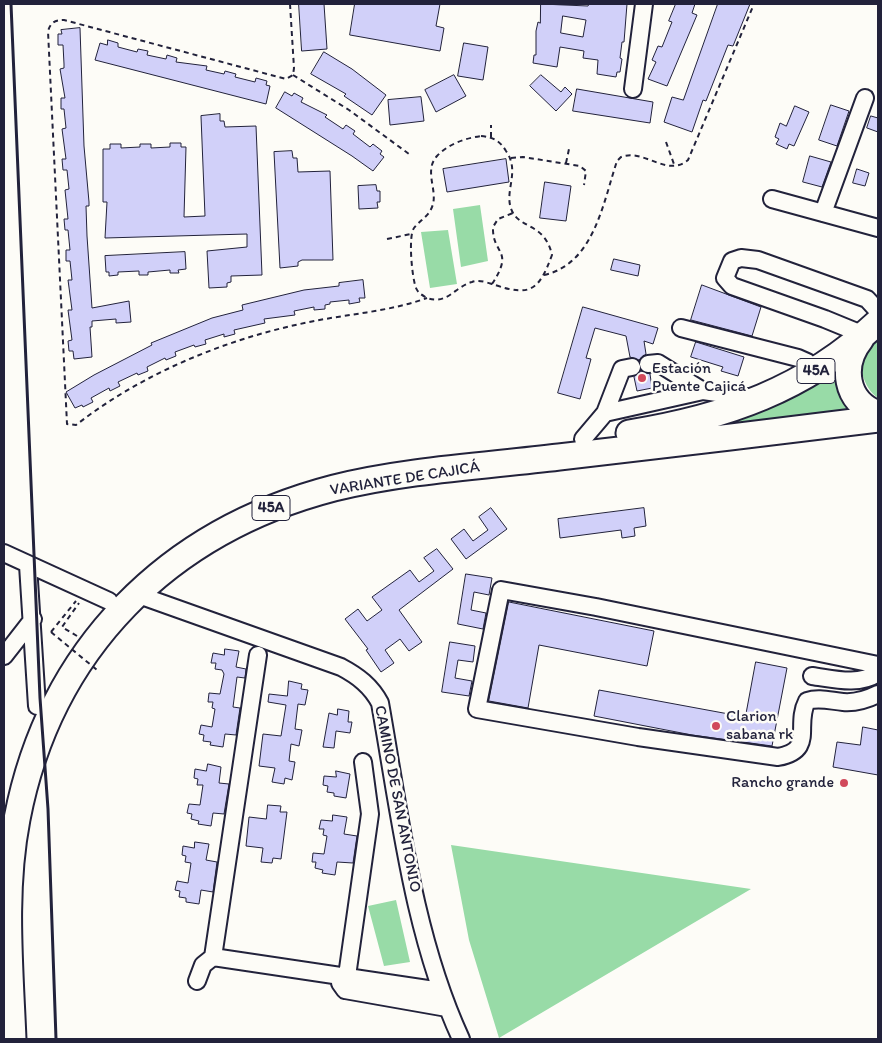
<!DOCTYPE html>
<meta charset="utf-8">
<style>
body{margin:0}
#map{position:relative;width:882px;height:1043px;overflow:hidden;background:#fdfcf7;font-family:Itim,sans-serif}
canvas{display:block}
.frame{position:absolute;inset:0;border:5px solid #22223b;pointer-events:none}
</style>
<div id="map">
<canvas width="882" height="1043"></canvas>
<div class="frame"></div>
</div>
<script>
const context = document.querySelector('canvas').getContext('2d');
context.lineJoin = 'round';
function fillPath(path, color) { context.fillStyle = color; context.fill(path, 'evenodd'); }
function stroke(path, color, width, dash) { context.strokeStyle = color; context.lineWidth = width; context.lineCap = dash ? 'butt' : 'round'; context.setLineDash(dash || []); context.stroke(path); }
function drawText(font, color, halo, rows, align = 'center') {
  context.font = font + ' Itim,sans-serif'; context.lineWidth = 5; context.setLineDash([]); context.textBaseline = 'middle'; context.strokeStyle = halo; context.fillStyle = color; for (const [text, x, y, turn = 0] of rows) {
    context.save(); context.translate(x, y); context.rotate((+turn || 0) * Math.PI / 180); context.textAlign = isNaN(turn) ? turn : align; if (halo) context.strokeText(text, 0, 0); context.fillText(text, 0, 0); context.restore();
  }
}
const green = new Path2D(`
 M480,205L488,261L461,267L453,209Z
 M448,230L457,284L430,288L421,232Z
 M878,337V398C864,389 855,362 866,347C869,343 874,340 878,337Z
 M837,373L854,410L690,431L781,403Z
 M451,845L751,889L499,1038L469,940Z
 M396,900L410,962L384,966L368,906Z`);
const building = new Path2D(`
 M299,4H324L327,49L302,51Z
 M355,4H440L436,26L444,28L440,51L350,35Z
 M541,4L588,6L589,4H627L624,42H622L620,58L622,59L620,72H617L616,77L597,74L598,60L583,58L584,51L560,47L557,67L533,63L534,55H536V31L538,22L540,23ZM563,16L586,20L583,37L561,33Z
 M676,4H695L692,13L697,15L667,86L648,79L656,62L652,60L658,46L662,47L672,22L669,21Z
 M718,4H750L733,46L728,45L706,101L703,100L692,132L664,122L672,97L683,100Z
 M80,28L84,146L89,202V206H86L87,236L92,308L129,301L131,322L116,323V319L92,321V327H90L92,357L74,359L73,351H69L68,341L72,340L68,310H72L68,280H72L70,261H66V250H70L68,230H65L64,219H68L65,190L69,189L67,170H63L62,159H66L62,129L66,128L64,109H61V98H65L60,69L64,68V64L63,45H58V34H62L61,30Z
 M108,40L118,43V47L137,52L138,49L148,51L147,55L166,59L167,55L177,58L176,62L207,66L206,70L224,74L225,71L236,74L235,77L255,82L256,78L267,81L266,85L270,86L266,104L95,60L100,43L107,45Z
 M464,43L488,47L483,80L458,76Z
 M324,52L352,69L386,95L372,115L344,96L346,94L311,74Z
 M454,75L466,96L436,112L425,90Z
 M541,75L561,92L565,87L572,94L556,111L530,86Z
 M577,89L653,102L650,123L573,111Z
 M285,92L292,96L294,93L303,98L301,102L327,115L325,117L343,129L346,125L355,131L353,134L370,147L373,144L382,151L380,154L384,157L373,171L352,156L276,108Z
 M421,97L424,121L390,125L388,100Z
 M831,105L849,111L837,146L819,140Z
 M795,106L809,112L794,146L789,144L787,149L776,144L779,139L775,137L780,123L786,126Z
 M220,114V121H224L225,127L256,126L262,275L231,276V282L227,283V287L209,288L207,251L247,247V234L105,238L107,202H103V149H110V144H121V148L140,147V144H151V148L170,147V143H181V147H186L184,217L205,216L201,116Z
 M871,116L878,118V132L867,128Z
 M292,151L293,158H297L298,172L330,171L333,260H302L298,262V266L280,268L274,152Z
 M810,156L831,162L822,187L803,182Z
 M506,159L509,182L447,192L443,169Z
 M857,169L869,173L865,186L853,183Z
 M545,182L571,186L566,221L540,218Z
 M376,185L377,191H380V202H377L378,208L359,209L358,186Z
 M185,252L186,269L178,270L179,273H170V270L148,272V275H139V271L118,272V275L109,276V272H106L105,256Z
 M614,259L640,265L638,276L611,270Z
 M363,280L365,298H359L360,302L349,304V300L330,302V304L325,305V309L314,310V307L294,311L295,315L264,319L265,323L234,330L235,334L224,337V334L205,340L206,344L195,347L194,345L175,352L176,356L166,360L165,358L147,367L148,371L138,375L137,373L118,382L120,386L110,391L109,388L91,398L93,402L83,407L82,405L75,408L66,392L94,375L152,345L151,343L212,318L243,310L242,305L304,290L339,286V283Z
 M702,285L761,307L752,336L691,320Z
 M583,307L658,328L653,344L644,341L646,354L639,360L630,357L626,336L595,328L586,358L591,359L580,399L558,393Z
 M696,342L744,357L738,376L721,371L723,367L691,357Z
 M641,371L650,374L652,388L637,391L634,377Z
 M491,508L507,529L466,559L451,539L464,529L473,541L488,530L479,517Z
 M644,508L646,526L634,528L635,536L622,538L621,530L560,538L558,519Z
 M437,549L453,569L399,610L422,642L409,651L400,639L385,650L394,663L381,672L366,650L368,649L345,619L358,609L367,621L382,610L372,597L410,570L419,582L434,571L424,558Z
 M466,574L492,578L489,595L474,592L471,610L486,613L483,629L458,624Z
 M509,602L654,631L647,666L539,645L528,708L489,701Z
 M450,642L475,646L473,662L458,660L455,678L472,681L469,696L442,692Z
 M225,649L239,651L236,667L246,669L245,678L237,677L233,707L240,708L236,735L225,734L223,747L210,745L211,742L203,741L204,735L199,734L201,725L212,727L215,709L212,708L213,702H208L209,693L220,694L224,674L222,670L215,669L216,663H211L213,653L224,655Z
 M756,662L787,668L772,746L692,735L594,716L599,690L745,717Z
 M289,681L302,684L301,689L308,690L305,705L298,704L295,729L302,730L299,746L291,744L289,761L295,762L292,780L285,778L284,784L272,782L275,768L259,766L263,734L281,736L286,705L268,702L269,694L287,696Z
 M338,709L349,711L348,722H352L350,733L336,731L334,748L323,747L329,713L337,715Z
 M863,727L878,730V775L833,767L837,742L860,745Z
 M208,764L221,767L219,783L229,784L224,814L213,813L211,826L198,824L199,821L191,819L192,814L187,813L189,804L200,805L203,785H197L198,779L194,778L195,769L206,771Z
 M336,771L350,774L346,798L334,796V793L327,792L328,786L323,785L324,776L336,777Z
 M268,805L281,806L280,812H287L281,859L273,858L272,863L261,862L263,848L246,846L249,817L266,819Z
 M333,815L347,817L344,834L357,836L353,863L337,862L335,875L322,873L323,870L315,868L316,862H312L313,853L324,854L327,836L323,835L324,829H319L321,820L332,821Z
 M195,842L209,844L206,860L217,862L213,892L201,890L199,904L186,902V898L179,897L180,891L175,890L177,881L188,883L191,863L185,862L186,856L182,855L183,846L194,848Z`);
const path = new Path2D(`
 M290,4L294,68L293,75L286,79L64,20C55,20 51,22 48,31L67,424L76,425C140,375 221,341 300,324C343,314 385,313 427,298
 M293,75L349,110L409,154
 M481,136C493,137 500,141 506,151C521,172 503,192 512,211C520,229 545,223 552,255C539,290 531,297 495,285C488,283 479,279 472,282C454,287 448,305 427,298C422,295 418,293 416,288C412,278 408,236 414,228C421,219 430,216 433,204C437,189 424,170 437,156C448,144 466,138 481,136Z
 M491,137V125
 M666,142L675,167
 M511,158L523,157L580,166L586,171L584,185
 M566,163L569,149
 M387,239L411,234
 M544,275C594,264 603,203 617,161L621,157C644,148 667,178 688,160L754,4
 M492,284C515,249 492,255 493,227L498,219L513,213
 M51,632L76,601
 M77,636L62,627L79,603`);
const minor = new Path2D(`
 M633,89L644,4
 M772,199L878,228
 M823,213L865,98
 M681,328L798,358L807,362L816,372
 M864,335L825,319L732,286L725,278L732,261L741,258L758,260L867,299L878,311
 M648,364L658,363L703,391
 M605,413L622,369L632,367
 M583,439L605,413L703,391L753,398
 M4,553L109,601
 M28,565L37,706
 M136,594L341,667C358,676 371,686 380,703C400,815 413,935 461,1039
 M4,656L33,619
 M878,665L596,607L501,590L477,709L638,737L778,757C816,750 794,726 807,701C819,697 831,701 843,702C855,703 868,699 878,694
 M812,676C834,679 858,686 878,673
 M213,957L258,655
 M197,981L203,965L213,957L441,991
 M340,983L345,990L447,1008
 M345,990L370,814L363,762`);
const highway = new Path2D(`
 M861,339C840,365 845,402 878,414
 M629,433C726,417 805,390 878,322
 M13,1039C10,966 3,891 17,819C50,648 168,531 334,488C407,470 484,466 559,457C665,445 772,432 878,419`);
const rail = new Path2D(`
 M11,4L40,698L48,809L56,1039`);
const pathBridge = new Path2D(`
 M51,632L97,670`);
const markers = [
 [642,378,5,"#d1495b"],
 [716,726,5,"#d1495b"],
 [844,783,5,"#d1495b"]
];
const shields = [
 [816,371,38],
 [271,508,38]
];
const shieldNames = [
 ["45A",816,371],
 ["45A",271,508]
];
const poiNames = [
 ["Estación",652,369],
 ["Puente Cajicá",652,387],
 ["Clarion",726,717],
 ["sabana rk",726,735],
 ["Rancho grande",834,783,"right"]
];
const streetNames = [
 ["VARIANTE DE CAJICÁ",405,479,-9],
 ["CAMINO DE SAN ANTONIO",397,799,79]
];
fillPath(green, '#98dba7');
fillPath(building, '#d1d0f9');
stroke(building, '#22223b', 1);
stroke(minor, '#22223b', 20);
stroke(highway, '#22223b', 29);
stroke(path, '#22223b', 2, [5, 4]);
stroke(minor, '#fdfcf7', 16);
stroke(highway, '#fdfcf7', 25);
stroke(rail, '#22223b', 3);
stroke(pathBridge, '#22223b', 2, [5, 4]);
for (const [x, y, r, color] of markers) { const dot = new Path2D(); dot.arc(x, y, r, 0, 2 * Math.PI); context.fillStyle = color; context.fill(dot); stroke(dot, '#fdfcf7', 2); }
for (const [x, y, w] of shields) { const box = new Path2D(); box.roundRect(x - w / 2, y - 12.5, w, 25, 4); context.fillStyle = '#fdfcf7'; context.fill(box); stroke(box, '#22223b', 1); }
drawText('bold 15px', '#22223b', null, shieldNames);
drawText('16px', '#22223b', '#fdfcf7', poiNames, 'left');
drawText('16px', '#22223b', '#fdfcf7', streetNames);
</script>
